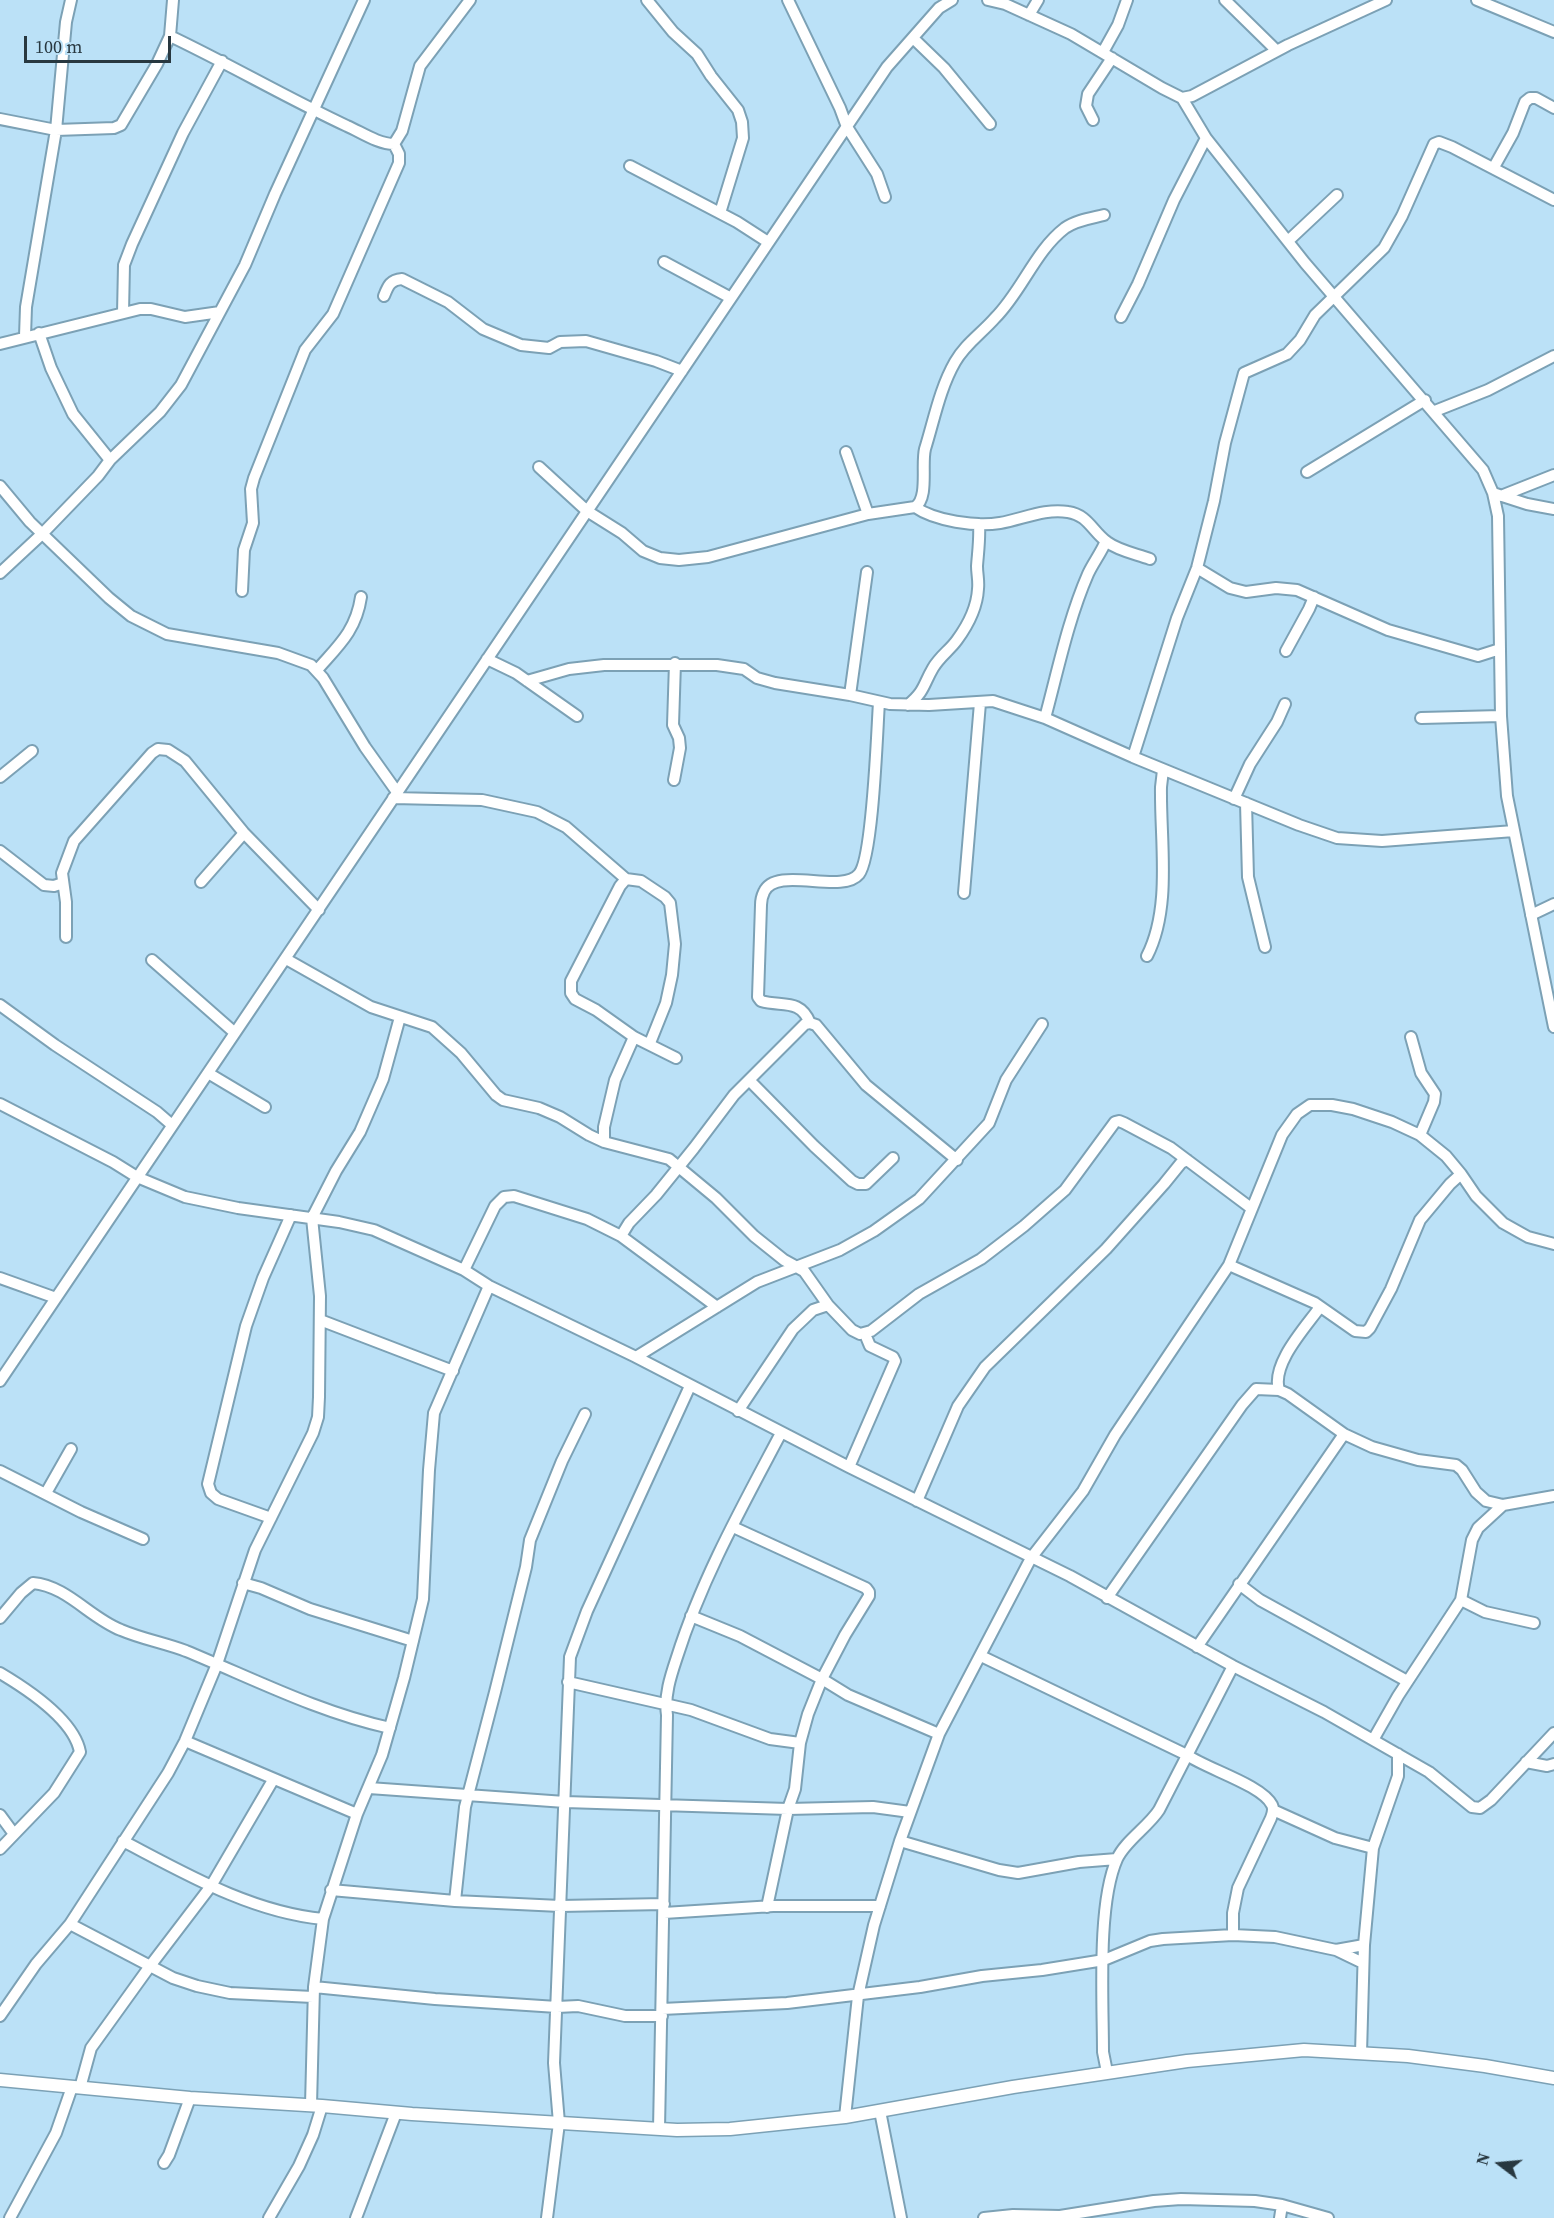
<!DOCTYPE html>
<style>
body{margin:0}
#map{position:relative;width:1554px;height:2218px;overflow:hidden;background:#bbe1f7;font-family:"Source Serif 4",serif}
canvas{display:block}
.north{position:absolute;left:1470px;top:2134px;width:60px;height:60px;-webkit-text-stroke:4px #bbe1f7;paint-order:stroke;rotate:286deg;font-size:16px;font-weight:700;line-height:24px;text-align:center;color:#283840}
.north::after{content:'';display:block;margin:auto;width:21px;height:27px;background:#283840;clip-path:polygon(50% 0,100% 100%,50% 72%,0 100%)}
.scale{position:absolute;left:24px;top:36px;width:147px;height:27px;box-sizing:border-box;border:3px solid #283840;border-top:0;padding-left:8px;font-size:18px;line-height:21px;white-space:nowrap;color:#283840;-webkit-text-stroke:4px #bbe1f7;paint-order:stroke}
</style>
<div id="map">
<canvas width="1554" height="2218"></canvas>
<div class="north">N</div>
<div class="scale">100 m</div>
</div>
<script>
const context = document.querySelector('canvas').getContext('2d');
context.lineJoin = 'round';
function stroke(path, color, width, dash) { context.strokeStyle = color; context.lineWidth = width; context.lineCap = dash ? 'butt' : 'round'; context.setLineDash(dash || []); context.stroke(path); }
const minor = new Path2D(`
 M647,0L673,32L697,54L711,76L738,110L742,122L743,138L720,213
 M788,0L840,108L847,127L877,174L885,197
 M988,0L1005,4L1071,34L1162,88L1182,98L1192,96L1288,45L1386,0
 M1225,0L1277,51
 M1477,0L1554,32
 M1029,15L1038,0
 M170,36C229,64 287,98 347,126C361,132 378,144 394,144
 M913,38L944,68L990,124
 M1103,52L1118,25L1127,0
 M1182,98L1206,138L1305,263L1483,470L1493,493L1498,516L1501,716L1507,796L1554,1027
 M0,119L56,130L114,128L121,125L157,64L170,36L173,0
 M1093,120L1086,106L1088,94L1112,58
 M394,144L402,131L420,66L470,0
 M630,166L737,222L768,242
 M1494,167L1513,133L1525,102L1530,98H1536L1554,108
 M1288,241L1337,195
 M664,262L731,298
 M384,296C388,286 390,280 402,279L448,302L483,329L521,345L549,348L560,342L586,341L656,361L682,371
 M123,313L124,265L132,244L183,133L222,61
 M1121,317L1138,284L1174,200L1206,138
 M39,333L51,368L73,414L110,460
 M25,336L26,307L56,130L66,22L71,0
 M0,344L140,309H151L185,317L220,312
 M1435,411L1488,390L1554,356
 M846,452L868,514
 M539,467L587,511L622,533L643,551L660,558L679,560L708,557L868,514L915,507C929,498 921,465 925,449C934,420 940,388 955,362C965,344 982,333 995,318C1022,291 1035,251 1065,228C1076,220 1092,218 1104,215
 M1307,472L1425,400
 M0,486L30,522L109,598L131,616L167,634L278,653L311,665L323,678L365,747L397,792
 M1493,493L1527,504L1554,509
 M1501,496L1554,475
 M915,507C935,521 976,527 1000,523C1023,519 1045,508 1068,512C1088,515 1092,531 1107,542C1119,551 1137,554 1150,559
 M1197,568L1230,588L1246,592L1276,588L1297,590L1388,630L1478,656L1500,649
 M0,573L42,534L98,476L110,460L160,412L181,385L245,265L275,194L364,0
 M242,591L244,550L253,523L251,489L254,478L305,350L333,314L399,163V154L394,144
 M1286,651L1309,609L1314,597
 M487,659L516,673L577,716
 M317,670C338,646 356,631 361,597
 M527,681L569,669L604,665H717L744,669L757,678L775,683L850,695L890,704L929,705L993,701L1045,718L1133,757L1299,825L1337,838L1382,841L1514,831
 M850,695L867,572
 M879,702C877,731 873,857 859,874C842,895 776,865 764,892C762,896 761,901 761,905L758,997L761,1001C782,1007 800,998 810,1023L816,1025L866,1085L957,1160
 M908,705C925,691 923,685 933,668C940,656 950,650 957,640C968,625 977,608 978,589C979,581 977,574 977,566C978,552 980,539 979,524
 M1045,718C1058,670 1068,620 1088,574C1093,563 1101,553 1106,541
 M1421,718L1501,716
 M1133,757L1177,618L1197,568L1214,501L1225,443L1244,373L1287,354L1300,340L1315,315L1384,248L1402,216L1434,144L1439,142L1452,147L1554,200
 M0,777L32,751
 M674,780L680,748L679,738L673,725L675,663
 M393,798L482,800L537,812L566,827L626,879L641,881L665,897L670,903L675,944L672,975L666,1003L650,1043
 M1234,799L1250,764L1277,722L1285,704
 M1246,803L1248,877L1265,947
 M0,851L44,885L54,886L63,883
 M626,879L620,886L571,981V993L575,999L596,1010L634,1037L676,1058
 M201,882L244,833
 M964,893L980,703
 M1531,915L1554,904
 M66,937V902L62,873L74,841L152,753L158,749L168,750L185,761L244,833L319,910
 M1147,956C1172,907 1160,841 1161,787L1163,770
 M286,959L371,1007L432,1027L461,1053L496,1095L503,1100L539,1108L560,1117L589,1135L604,1142L669,1159L716,1198L754,1236L784,1260L804,1271L828,1305L852,1330L860,1334L871,1331L919,1294L981,1259L1024,1226L1065,1190L1115,1122L1119,1121L1124,1123L1171,1148L1251,1208
 M152,960L235,1033
 M0,1005L55,1045L157,1112L172,1125
 M1411,1037L1421,1073L1435,1094L1434,1102L1420,1135
 M208,1073L265,1107
 M749,1080L814,1146L852,1181L858,1184H866L893,1158
 M0,1104L113,1162L137,1177L185,1197L238,1208L339,1222L374,1230L464,1270L489,1286L636,1357L849,1467L1070,1576L1233,1666L1324,1712L1429,1772L1472,1807L1480,1808L1491,1800L1554,1733
 M604,1142V1127L615,1080L634,1037
 M621,1236L629,1223L656,1195L694,1148L734,1095L805,1024L810,1023
 M1229,1265L1315,1303L1355,1331L1366,1332L1370,1328L1391,1289L1420,1220L1450,1184L1461,1174
 M464,1270L495,1206L504,1197L514,1196L587,1219L621,1236L717,1307
 M0,1278L56,1298
 M320,1320L453,1371
 M636,1357L757,1282L840,1250L874,1231L919,1199L989,1123L1006,1080L1042,1024
 M0,1381L887,67L939,8L952,0
 M1279,1390C1271,1364 1305,1328 1320,1307
 M738,1411L793,1329L813,1310L828,1305
 M849,1467L895,1361L893,1357L870,1346L865,1334
 M0,1471L81,1512L143,1539
 M46,1493L71,1449
 M917,1501L958,1406L985,1367L1106,1249L1164,1184L1181,1163L1187,1160
 M271,1518L218,1499L211,1493L208,1484L246,1326L263,1278L291,1215
 M733,1527L866,1588L869,1592V1596L845,1635L822,1679L808,1714L800,1743L795,1789L788,1809L767,1907
 M243,1583L261,1588L310,1609L413,1641
 M1239,1584L1260,1600L1407,1681
 M1107,1598L1242,1405L1256,1389L1279,1390L1288,1394L1344,1434L1372,1447L1418,1460L1456,1465L1462,1470L1476,1492L1486,1501L1503,1505L1554,1496
 M1461,1600L1485,1612L1534,1623
 M691,1616L740,1636L822,1679L848,1695L939,1734
 M0,1618L21,1593L33,1583C67,1586 90,1618 121,1630C142,1639 165,1643 186,1651C254,1679 318,1712 390,1728
 M1197,1647L1344,1434
 M981,1656L1187,1755C1207,1769 1262,1785 1272,1805C1274,1809 1273,1813 1271,1818L1238,1888L1233,1913V1935
 M0,1673C27,1689 74,1720 80,1752L54,1793L0,1849
 M568,1682L691,1710L770,1739L800,1743
 M1373,1740L1398,1696L1461,1600L1472,1540L1478,1528L1503,1505
 M185,1741L357,1814
 M1526,1762L1547,1766L1554,1764
 M369,1788L565,1802L788,1809L873,1807L910,1812
 M1273,1810L1335,1838L1373,1848
 M0,1815L14,1834
 M123,1841C186,1874 251,1912 323,1919
 M900,1841L999,1870L1018,1873L1079,1862L1117,1859
 M331,1890L455,1901L560,1906L664,1904
 M455,1901L465,1807L495,1692L526,1567L530,1540L562,1461L585,1414
 M664,1913L773,1906H880
 M70,1924L173,1978L197,1986L230,1993L313,1997
 M1336,1950L1364,1945
 M314,1987L435,1999L557,2007L578,2006L625,2016H662
 M662,2009L787,2003L920,1987L982,1976L1042,1970L1104,1960L1150,1941L1163,1939L1233,1935L1275,1937L1336,1950L1363,1963
 M0,2016L36,1964L70,1924L168,1773L185,1741L217,1664L255,1550L313,1433L318,1417L319,1397L320,1296L312,1218L336,1171L360,1132L383,1079L400,1017
 M1361,2053L1364,1945L1373,1848L1398,1776V1754
 M1107,2072L1103,2052C1103,2000 1097,1904 1117,1859C1125,1841 1148,1827 1159,1810L1233,1666
 M80,2088L91,2048L150,1966L211,1886L273,1780
 M311,2105L314,1987L323,1919L357,1814L382,1755L404,1678L423,1599L429,1470L434,1413L489,1286
 M880,2111L901,2218
 M845,2117L858,1996L874,1925L900,1841L939,1734L1031,1558L1083,1491L1115,1435L1229,1265L1282,1135L1297,1114L1310,1105H1332L1353,1109L1392,1122L1420,1135L1446,1156L1461,1174L1476,1196L1503,1223L1528,1237L1554,1244
 M659,2129L667,1715C664,1695 671,1675 677,1657C702,1578 743,1505 781,1433
 M164,2163L169,2155L190,2098
 M10,2218L56,2133L72,2087
 M269,2218L299,2166L313,2135L322,2106
 M356,2218L396,2113
 M547,2218L559,2123L554,2063L570,1657L587,1611L690,1386
 M984,2218L1013,2215L1060,2216L1154,2201L1181,2199L1255,2201L1282,2205L1328,2218
 M1280,2218L1282,2205`);
const tertiary = new Path2D(`
 M0,2080L190,2098L322,2106L412,2114L677,2130L730,2129L845,2117L1013,2087L1187,2061L1304,2050L1408,2056L1485,2066L1554,2078`);
stroke(minor, '#7ca1b5', 14);
stroke(tertiary, '#7ca1b5', 15);
stroke(minor, '#fff', 10);
stroke(tertiary, '#fff', 12);
</script>
